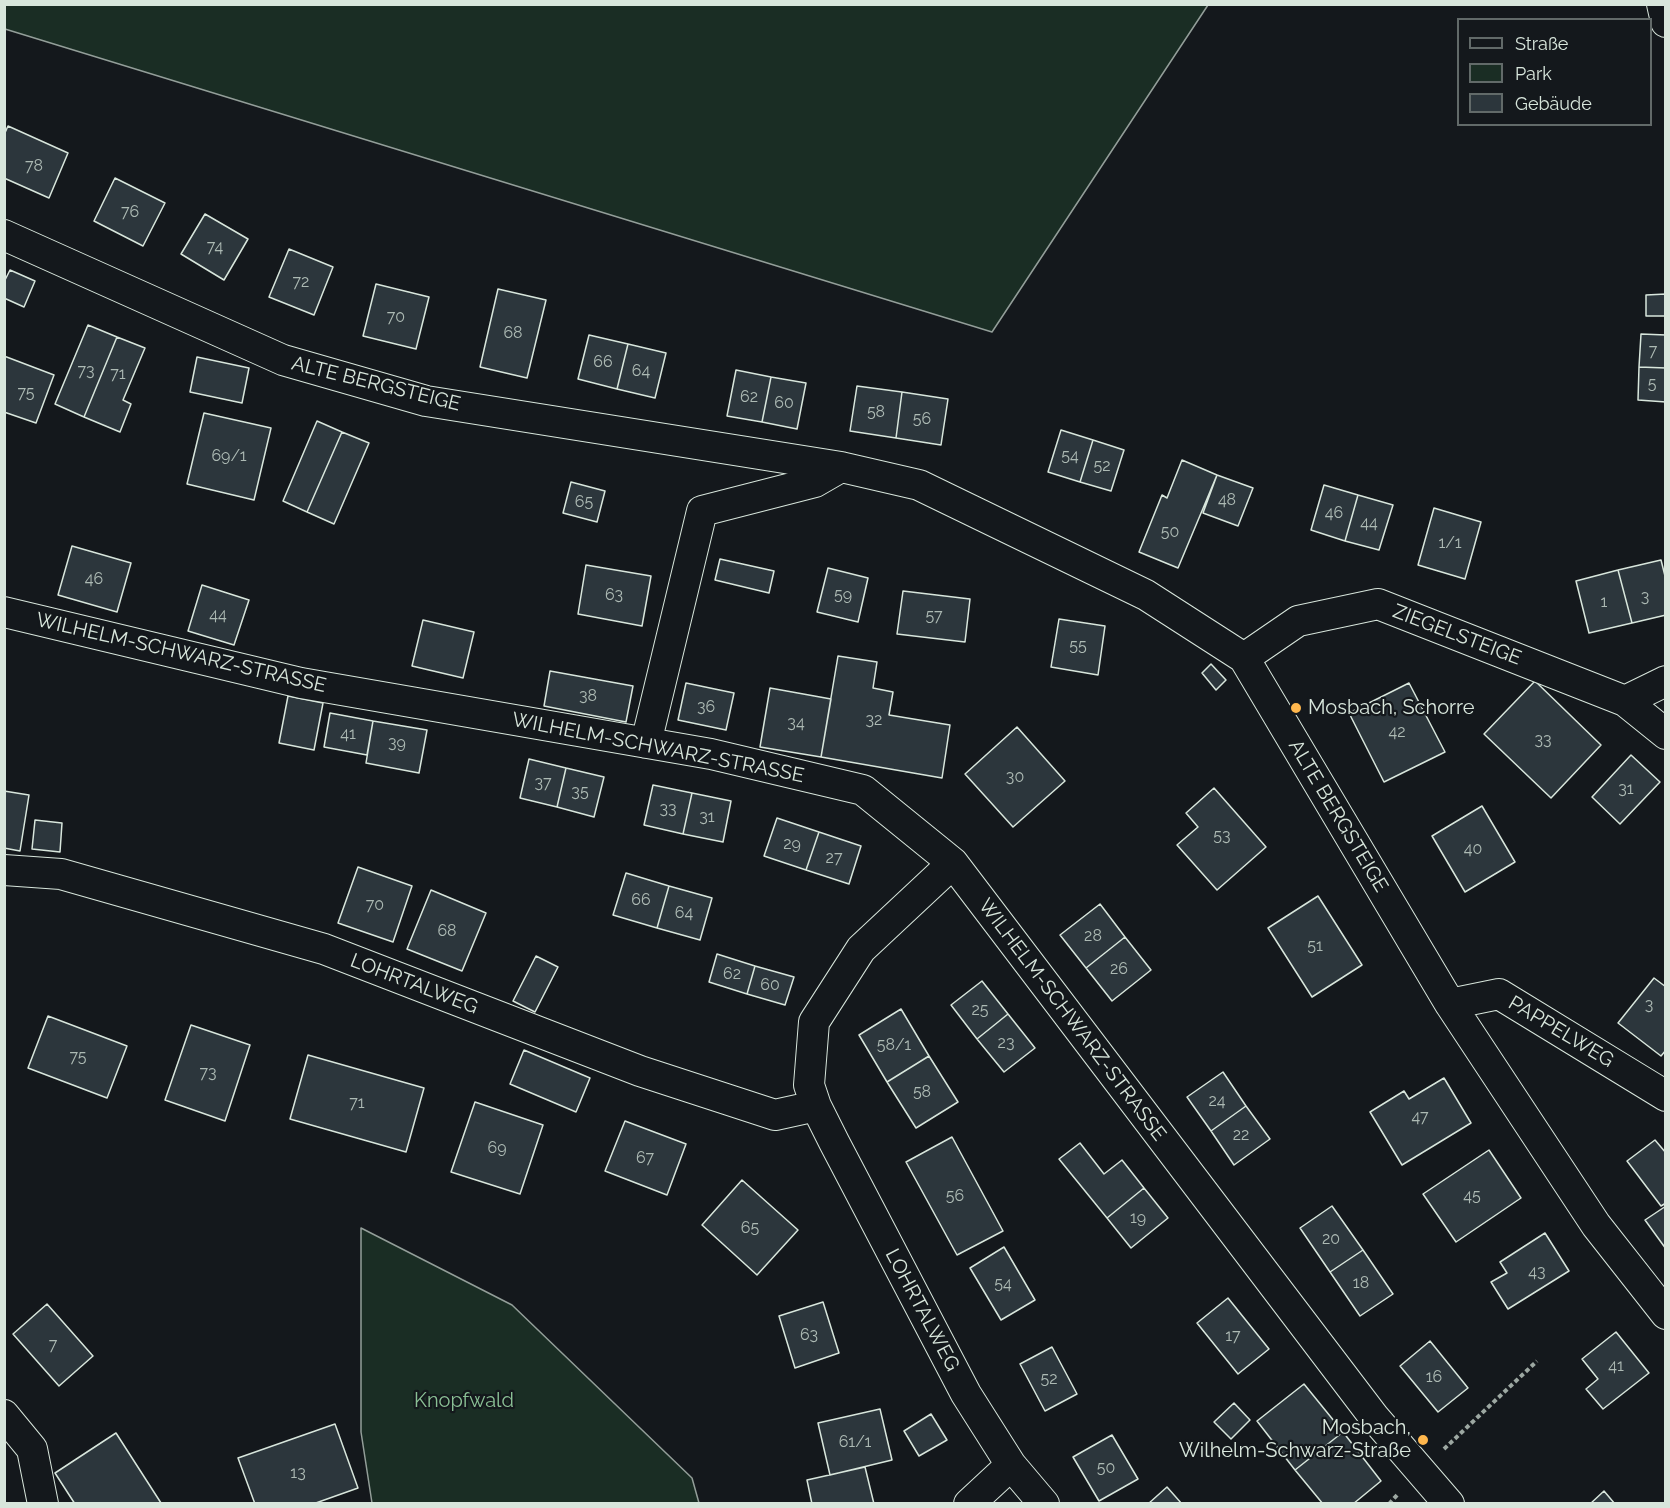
<!DOCTYPE html>
<meta charset="utf-8">
<style>
body{margin:0}
#map{position:relative;width:1670px;height:1508px;overflow:hidden;background:#14181c;font-family:Raleway,sans-serif}
canvas{display:block}
.frame{position:absolute;inset:0;border:6px solid #d8e6dc;pointer-events:none}
.legend{position:absolute;left:1457px;top:18px;width:195px;height:108px;box-sizing:border-box;background:#14181c;border:2px solid #626a69;margin:0;padding:8px 10px;list-style:none;font-size:18px;color:#d8e6dc}
.legend li{display:flex;align-items:center;gap:12px;height:30px}
.legend b{width:30px;border:2px solid #626a69}
</style>
<div id="map">
<canvas width="1670" height="1508"></canvas>
<div class="frame"></div>
<ul class="legend">
<li><b style="height:8px;background:#14181c"></b>Straße</li>
<li><b style="height:16px;background:#1a2d24"></b>Park</li>
<li><b style="height:16px;background:#2c363c"></b>Gebäude</li>
</ul>
</div>
<script>
const context = document.querySelector('canvas').getContext('2d');
context.lineJoin = 'round';
function fillPath(path, color) { context.fillStyle = color; context.fill(path, 'evenodd'); }
function stroke(path, color, width, dash) { context.strokeStyle = color; context.lineWidth = width; context.lineCap = dash ? 'butt' : 'round'; context.setLineDash(dash || []); context.stroke(path); }
function drawText(font, color, halo, rows, align = 'center') {
  context.font = font + ' Raleway,sans-serif'; context.lineWidth = 4.5; context.setLineDash([]); context.textBaseline = 'middle'; context.strokeStyle = halo; context.fillStyle = color; for (const [text, x, y, turn = 0] of rows) {
    context.save(); context.translate(x, y); context.rotate((+turn || 0) * Math.PI / 180); context.textAlign = isNaN(turn) ? turn : align; if (halo) context.strokeText(text, 0, 0); context.fillText(text, 0, 0); context.restore();
  }
}
const green = new Path2D(`
 M4,5L5,4L1208,5L992,332L5,29Z
 M361,1228L512,1305L692,1478L699,1503H372L361,1432Z`);
const building = new Path2D(`
 M8,126L68,153L49,198L4,178V135Z
 M115,178L165,203L143,246L94,221Z
 M205,214L248,239L224,280L181,254Z
 M289,249L333,267L314,315L269,297Z
 M10,270L35,281L24,307L4,298V282Z
 M376,284L429,297L416,349L363,336Z
 M498,289L546,300L527,378L480,367Z
 M1666,294V316H1646V295Z
 M88,325L117,337L84,417L55,404Z
 M1641,334L1666,335V368L1639,367Z
 M589,335L628,344L617,389L578,379Z
 M117,337L145,348L123,400L131,404L120,432L84,417Z
 M628,344L666,353L655,398L617,389Z
 M4,356L54,375L36,423L4,412Z
 M197,357L249,368L242,403L190,392Z
 M1639,367L1666,368V402L1638,400Z
 M736,370L771,377L762,422L727,416Z
 M771,377L806,383L797,429L762,422Z
 M857,386L902,392L896,438L850,431Z
 M902,392L948,399L941,445L896,438Z
 M204,413L271,428L254,500L187,484Z
 M317,421L342,432L307,512L283,501Z
 M1061,430L1093,440L1080,482L1048,472Z
 M342,432L369,443L334,524L307,512Z
 M1093,440L1124,450L1111,491L1080,482Z
 M1182,460L1217,475L1178,568L1139,552L1162,495L1167,498Z
 M1217,475L1253,488L1238,526L1203,513Z
 M571,482L605,491L597,522L563,513Z
 M1324,485L1358,495L1345,541L1311,530Z
 M1358,495L1393,505L1379,550L1345,541Z
 M1434,508L1481,522L1465,579L1418,565Z
 M72,546L131,563L117,612L58,595Z
 M720,559L774,571L769,593L715,580Z
 M1661,560L1666,580V615L1632,623L1618,570Z
 M586,565L651,576L642,626L578,614Z
 M828,568L868,578L858,622L817,612Z
 M1618,570L1632,623L1589,633L1576,581Z
 M202,585L249,600L234,645L188,631Z
 M903,591L970,599L965,642L897,634Z
 M1059,619L1105,626L1098,675L1051,667Z
 M423,620L474,632L463,678L412,666Z
 M838,656L877,662L873,688L893,692L889,715L950,725L942,778L821,757Z
 M1211,664L1226,680L1216,690L1202,673Z
 M550,671L633,686L626,722L544,706Z
 M1535,681L1601,745L1551,798L1484,734Z
 M686,683L734,693L726,730L678,720Z
 M1409,683L1445,752L1384,782L1349,713Z
 M770,688L831,699L821,757L760,747Z
 M288,696L323,703L314,750L279,743Z
 M330,713L373,721L367,755L324,747Z
 M373,721L427,730L419,773L366,763Z
 M1017,727L1065,781L1013,827L965,774Z
 M1631,755L1660,782L1620,824L1592,797Z
 M529,759L566,768L557,807L520,798Z
 M566,768L604,777L594,817L557,807Z
 M653,785L692,793L683,834L644,825Z
 M1214,788L1266,847L1217,890L1177,845L1198,827L1186,813Z
 M4,791L29,795L20,851L4,848Z
 M692,793L731,801L723,842L683,834Z
 M1482,806L1515,862L1465,892L1432,836Z
 M777,818L819,832L806,870L764,856Z
 M35,820L62,823L60,852L32,849Z
 M819,832L861,846L849,884L806,870Z
 M358,867L412,886L393,942L338,923Z
 M626,873L669,886L657,928L613,915Z
 M669,886L712,898L700,940L657,928Z
 M431,890L486,913L462,971L407,949Z
 M1318,896L1362,965L1312,997L1268,928Z
 M1100,904L1125,937L1086,968L1060,935Z
 M1125,937L1151,970L1112,1001L1086,968Z
 M717,954L755,966L747,994L709,982Z
 M536,956L558,967L535,1012L513,1001Z
 M755,966L794,977L785,1005L747,994Z
 M1654,978L1666,987V1050L1661,1056L1618,1023Z
 M982,981L1008,1014L977,1039L951,1005Z
 M901,1009L929,1056L887,1082L859,1035Z
 M1008,1014L1035,1048L1004,1072L977,1039Z
 M48,1016L127,1046L107,1098L28,1068Z
 M191,1025L250,1045L225,1121L165,1100Z
 M524,1050L590,1078L576,1112L510,1084Z
 M308,1055L424,1088L406,1152L290,1119Z
 M929,1056L958,1102L916,1128L887,1082Z
 M1223,1072L1246,1106L1211,1131L1187,1097Z
 M1444,1078L1471,1123L1402,1165L1370,1112L1404,1091L1409,1099Z
 M475,1102L543,1125L520,1194L451,1172Z
 M1246,1106L1270,1139L1234,1165L1211,1131Z
 M625,1121L686,1144L667,1195L605,1171Z
 M952,1137L1003,1231L957,1255L906,1162Z
 M1655,1140L1666,1153V1203L1661,1206L1627,1161Z
 M1080,1143L1104,1174L1122,1160L1144,1188L1107,1218L1059,1159Z
 M1489,1150L1521,1198L1456,1242L1423,1194Z
 M742,1180L798,1230L757,1275L702,1225Z
 M1144,1188L1168,1218L1131,1248L1107,1218Z
 M1332,1206L1363,1250L1330,1272L1300,1228Z
 M1666,1206V1249L1645,1220Z
 M1545,1233L1569,1271L1508,1309L1491,1282L1507,1273L1500,1262Z
 M1004,1247L1035,1300L1001,1320L970,1268Z
 M1363,1250L1393,1294L1360,1316L1330,1272Z
 M1228,1298L1269,1349L1238,1374L1197,1323Z
 M823,1302L839,1353L795,1368L779,1316Z
 M47,1304L93,1356L59,1386L13,1334Z
 M1616,1332L1649,1373L1603,1409L1586,1389L1598,1379L1582,1359Z
 M1430,1341L1468,1388L1438,1412L1400,1366Z
 M1052,1347L1077,1394L1045,1411L1020,1364Z
 M1304,1384L1343,1432L1295,1470L1257,1421Z
 M1234,1403L1250,1420L1231,1439L1214,1422Z
 M880,1409L892,1460L830,1475L818,1423Z
 M931,1414L947,1440L919,1456L904,1431Z
 M335,1424L358,1488L313,1504H255L238,1458Z
 M1343,1432L1381,1481L1353,1504H1323L1295,1470Z
 M116,1433L161,1503V1504H75L55,1473Z
 M1112,1435L1138,1479L1099,1501L1073,1457Z
 M865,1467L874,1504H812L807,1480Z
 M1167,1487L1182,1504H1148Z
 M1604,1491L1615,1504H1590Z`);
const path = new Path2D(`
 M1444,1449L1537,1361
 M1389,1504L1398,1494`);
const minor = new Path2D(`
 M1662,4L1666,22
 M4,235L283,360L426,401L841,467L919,485L1146,595L1244,658L1450,1004L1596,1225L1666,1314
 M4,612L301,683L711,754L863,790L953,863L1374,1417L1449,1504
 M1244,658L1298,621L1378,604L1625,701L1666,734
 M1625,701L1666,681
 M646,743L702,511L815,482L841,467
 M953,863L861,949L814,1022L809,1085L816,1106L834,1142L966,1394L1011,1465L1044,1504
 M4,870L61,874L324,949L640,1071L775,1115L816,1106
 M1450,1004L1499,994L1666,1096
 M4,1415L32,1449L43,1504
 M969,1504L1011,1465`);
const markers = [
 [1296,708,6,"#ffb74d"],
 [1423,1440,6,"#ffb74d"]
];
const numberNames = [
 ["78",34,166],
 ["76",130,212],
 ["74",215,247],
 ["72",301,282],
 ["70",396,317],
 ["68",513,333],
 ["7",1653,351],
 ["66",603,362],
 ["73",86,371],
 ["64",641,371],
 ["71",118,374],
 ["5",1652,384],
 ["75",26,393],
 ["62",749,397],
 ["60",784,403],
 ["58",876,412],
 ["56",922,419],
 ["69/1",229,456],
 ["54",1070,456],
 ["52",1102,466],
 ["48",1227,500],
 ["65",584,502],
 ["46",1334,513],
 ["44",1369,523],
 ["50",1170,532],
 ["1/1",1450,543],
 ["46",94,579],
 ["63",614,595],
 ["59",843,595],
 ["3",1645,597],
 ["1",1604,602],
 ["44",218,615],
 ["57",934,616],
 ["55",1078,646],
 ["38",588,696],
 ["36",706,707],
 ["32",874,720],
 ["34",796,723],
 ["42",1397,732],
 ["41",348,734],
 ["33",1543,740],
 ["39",397,743],
 ["30",1015,777],
 ["37",543,783],
 ["31",1626,789],
 ["35",580,792],
 ["33",668,809],
 ["31",707,817],
 ["53",1222,836],
 ["29",792,844],
 ["40",1473,849],
 ["27",834,858],
 ["66",641,900],
 ["70",375,905],
 ["64",684,913],
 ["68",447,931],
 ["28",1093,936],
 ["51",1315,946],
 ["26",1119,969],
 ["62",732,974],
 ["60",770,985],
 ["3",1649,1005],
 ["25",980,1010],
 ["23",1006,1043],
 ["58/1",894,1045],
 ["75",78,1057],
 ["73",208,1073],
 ["58",922,1092],
 ["24",1217,1101],
 ["71",357,1103],
 ["47",1420,1117],
 ["22",1241,1135],
 ["69",497,1148],
 ["67",645,1158],
 ["56",955,1196],
 ["45",1472,1196],
 ["19",1138,1218],
 ["65",750,1228],
 ["20",1331,1239],
 ["43",1537,1272],
 ["18",1361,1283],
 ["54",1003,1284],
 ["63",809,1335],
 ["17",1233,1336],
 ["7",53,1345],
 ["41",1616,1366],
 ["16",1434,1377],
 ["52",1049,1379],
 ["61/1",855,1442],
 ["50",1106,1468],
 ["13",298,1473]
];
const streetNames = [
 ["ALTE BERGSTEIGE",376,384,14],
 ["ZIEGELSTEIGE",1457,635,21],
 ["WILHELM-SCHWARZ-STRASSE",181,653,13],
 ["WILHELM-SCHWARZ-STRASSE",658,748,11],
 ["ALTE BERGSTEIGE",1338,816,59],
 ["LOHRTALWEG",414,984,21],
 ["WILHELM-SCHWARZ-STRASSE",1072,1020,53],
 ["PAPPELWEG",1561,1032,31],
 ["LOHRTALWEG",922,1310,62]
];
const poiNames = [
 ["Mosbach, Schorre",1308,708],
 ["Mosbach,",1411,1428,"right"],
 ["Wilhelm-Schwarz-Straße",1411,1451,"right"]
];
const parkNames = [
 ["Knopfwald",464,1401]
];
fillPath(green, '#1a2d24');
stroke(green, '#939e99', 1.5);
fillPath(building, '#2c363c');
stroke(building, '#d8e6dc', 1.5);
stroke(minor, '#d8e6dc', 32);
stroke(path, '#9da8a2', 4, [4.5, 3]);
stroke(minor, '#14181c', 30);
for (const [x, y, r, color] of markers) { const dot = new Path2D(); dot.arc(x, y, r, 0, 2 * Math.PI); context.fillStyle = color; context.fill(dot); stroke(dot, '#14181c', 2); }
drawText('16px', '#adbab4', null, numberNames);
drawText('20px', '#d8e6dc', '#14181c', streetNames);
drawText('20px', '#d8e6dc', '#14181c', poiNames, 'left');
drawText('20px', '#8ac095', '#14181c', parkNames);
</script>
